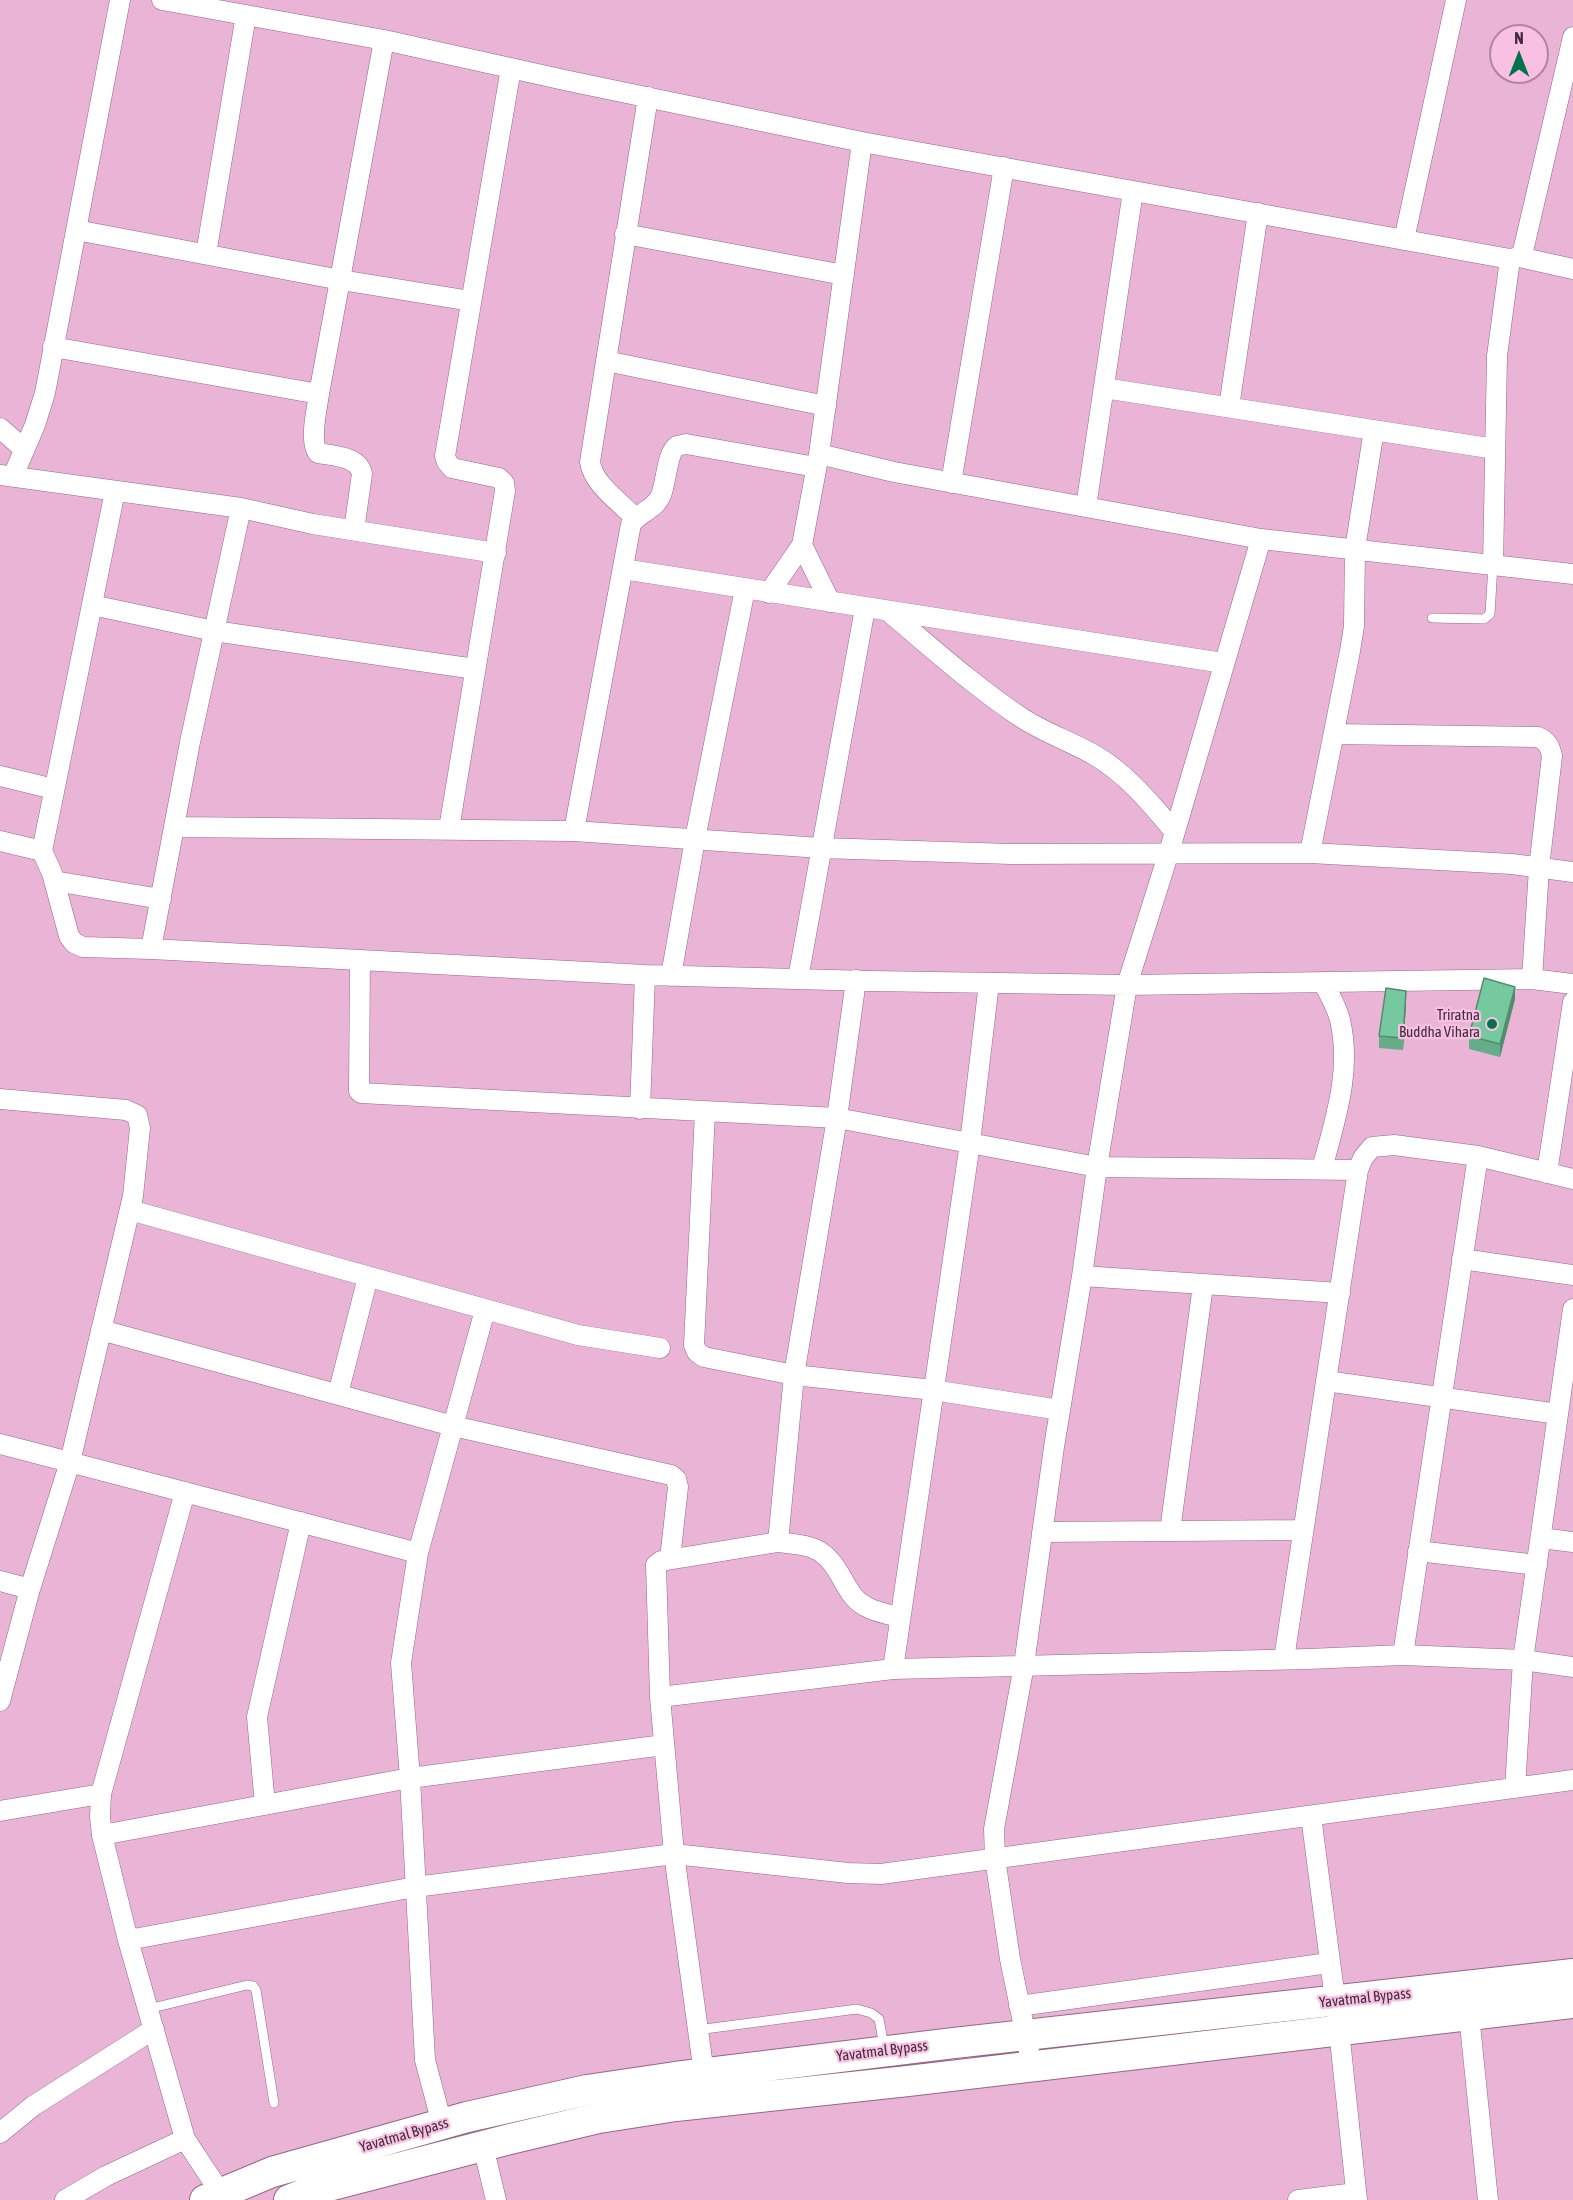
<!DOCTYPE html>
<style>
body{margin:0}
#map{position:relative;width:1573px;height:2200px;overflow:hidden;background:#eab4d6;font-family:"Asap Condensed",sans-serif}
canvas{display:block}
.north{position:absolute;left:1489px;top:24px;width:60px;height:60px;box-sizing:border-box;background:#f8c1e3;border:2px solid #af869f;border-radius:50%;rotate:0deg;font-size:16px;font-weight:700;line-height:24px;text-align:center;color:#422d3a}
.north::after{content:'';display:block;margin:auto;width:21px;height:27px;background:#01724b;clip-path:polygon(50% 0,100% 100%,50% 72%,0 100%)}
</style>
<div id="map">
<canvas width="1573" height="2200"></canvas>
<div class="north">N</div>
</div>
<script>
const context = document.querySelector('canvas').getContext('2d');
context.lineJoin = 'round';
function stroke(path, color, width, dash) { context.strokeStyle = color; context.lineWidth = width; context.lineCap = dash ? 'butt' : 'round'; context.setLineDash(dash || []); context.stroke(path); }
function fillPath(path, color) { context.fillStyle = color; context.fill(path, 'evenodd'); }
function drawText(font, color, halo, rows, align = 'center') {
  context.font = font + ' "Asap Condensed",sans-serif'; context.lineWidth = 4.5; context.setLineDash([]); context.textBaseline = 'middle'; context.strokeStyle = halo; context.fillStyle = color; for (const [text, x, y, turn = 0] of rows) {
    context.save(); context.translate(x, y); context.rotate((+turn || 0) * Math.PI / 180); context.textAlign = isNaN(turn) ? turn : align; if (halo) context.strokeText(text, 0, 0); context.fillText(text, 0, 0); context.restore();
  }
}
const service = new Path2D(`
 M1432,618L1484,619L1490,614L1493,565
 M148,2009L247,1985L253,1986L256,1990L274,2103
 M697,2030L857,2009L871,2013L879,2019L884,2046`);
const minor = new Path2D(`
 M162,0L384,40L569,81L862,142L1510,259L1519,257L1523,251L1573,37
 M862,142L819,454L894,472L1261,539L1573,574
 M76,230L341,280L471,301
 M625,234L844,275
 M1404,240L1456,0
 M206,254L246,15
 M1519,257L1573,269
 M53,347L319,394
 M606,361L826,406
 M1104,388L1495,449
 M1229,407L1258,213
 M0,428L24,449
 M0,475L241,508L313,524L496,553
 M13,476L35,425L45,393L120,0
 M951,483L1004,167
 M115,491L42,851L52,873L69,936L74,943L83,947L151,949
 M1086,507L1133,191
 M241,508L190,742L151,949L645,975L871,981L1127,985L1532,979L1573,984
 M635,518C620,502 593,484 590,462L648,97
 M354,530L362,474C359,456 333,456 318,453C309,441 317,409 319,394L384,40
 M802,545L830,602
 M1493,565L1497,356L1510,259
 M623,569L1223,663
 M769,593L802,545L819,454
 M92,605L214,631L475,669
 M889,612C932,648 975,687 1022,718C1045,733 1072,742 1096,756C1128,775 1151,804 1175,832
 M1334,734L1538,737C1547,741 1550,746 1552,756L1539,868L1532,979
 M0,776L54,789
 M175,827L574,831L821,848L1011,854L1310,853L1512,864L1573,872
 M449,829L505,491L504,483L499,478L452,468L447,462L445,456L511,68
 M574,831L631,524C639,512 656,509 661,495C666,484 667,452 677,446C680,445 683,445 686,444L816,467
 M0,841L42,851
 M1310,853L1350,651L1354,626L1355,549L1374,430
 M54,881L161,899
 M360,960L359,1091L361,1093L837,1118L1097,1167L1358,1170
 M671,976L695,839L745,589
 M798,979L865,608
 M0,1099L126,1110L137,1115L140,1128L133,1196L70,1462L30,1589L0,1701
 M640,1109L645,975
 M705,1112L694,1345L697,1352L704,1357L794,1375L933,1390L1060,1410
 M1322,1169C1335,1120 1352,1071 1340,1020C1337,1007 1329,994 1323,982
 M1547,1173L1573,1002
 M130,1210L578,1335L660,1348
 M1462,1259L1573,1275
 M1082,1276L1340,1293
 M101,1330L453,1426L671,1475L676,1479L678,1487L670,1559
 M1326,1381L1558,1414
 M338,1394L368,1277
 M0,1444L418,1553
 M185,1492L101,1794L100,1817L102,1835L128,1940L185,2139L220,2192
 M1170,1531L1203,1285
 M1042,1532L1303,1530
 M1541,1538L1573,1542
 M778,1542C790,1544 804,1544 815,1549C835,1558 841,1580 853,1596C864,1610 883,1613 899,1617
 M1418,1551L1537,1565
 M0,1581L30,1589
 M1403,1655L1478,1156
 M1284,1659L1358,1170L1363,1158L1372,1147L1394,1145L1478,1156L1573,1179
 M893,1669L970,1143L989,983
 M660,1697L893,1669L1308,1659L1403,1655L1523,1660L1573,1667
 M1515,1788L1523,1660L1573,1309
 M265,1805L257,1717L301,1522
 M0,1811L101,1794
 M1311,1816L1339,2030L1357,2200
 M102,1835L410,1778L664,1745
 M128,1940L415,1887L674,1854L848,1873L881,1874L1573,1780
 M1019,2006L1329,1963
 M1469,2015L1488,2200
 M1032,2066L1010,1959L995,1858L994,1829L1024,1665L1054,1447L1082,1276L1097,1167L1127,985L1169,852L1261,539
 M704,2074L674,1854L660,1697L656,1565L661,1561L778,1542L794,1375L837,1118L856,980
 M442,2124L425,2060L410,1778L401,1663L418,1553L485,1310
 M0,2133L33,2106L154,2029
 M483,2146L496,2200
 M65,2200L106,2176L185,2139
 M1298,2200L1356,2193`);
const primary = new Path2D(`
 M205,2200L272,2172L467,2117L587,2090L675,2077L954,2043L1573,1974
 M289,2200L317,2189L510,2139L599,2118L676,2106L908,2081L1573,2003`);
const wall = new Path2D(`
 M1515,999L1500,1057L1469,1049V1036Z
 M1406,1004L1403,1050L1379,1048V1036Z`);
const shadedWall = new Path2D(`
 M1515,987V999L1500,1057V1044Z
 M1406,991V1004L1403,1050V1038Z`);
const building = new Path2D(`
 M1484,978L1515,987L1500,1044L1469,1036Z
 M1386,988L1406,991L1403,1038L1379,1036Z`);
const markers = [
 [1492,1024,6,"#01724b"]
];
const poiNames = [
 ["Triratna",1480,1015],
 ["Buddha Vihara",1480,1032]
];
const streetNames = [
 ["Yavatmal Bypass",1365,1998,-6],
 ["Yavatmal Bypass",882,2051,-7],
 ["Yavatmal Bypass",404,2135,-16]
];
stroke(service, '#976685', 10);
stroke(minor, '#976685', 21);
stroke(primary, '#976685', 32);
stroke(service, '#fff', 9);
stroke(minor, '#fff', 20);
stroke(primary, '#fff', 30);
fillPath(wall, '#65ac89');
fillPath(shadedWall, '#538c6f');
fillPath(building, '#76c89f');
stroke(building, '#538c6f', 1.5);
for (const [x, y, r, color] of markers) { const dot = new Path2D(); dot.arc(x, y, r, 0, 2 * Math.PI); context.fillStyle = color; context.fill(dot); stroke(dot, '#f8c1e3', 2); }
drawText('15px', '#422d3a', '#f8c1e3', poiNames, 'right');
drawText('15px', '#422d3a', '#f8c1e3', streetNames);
</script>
